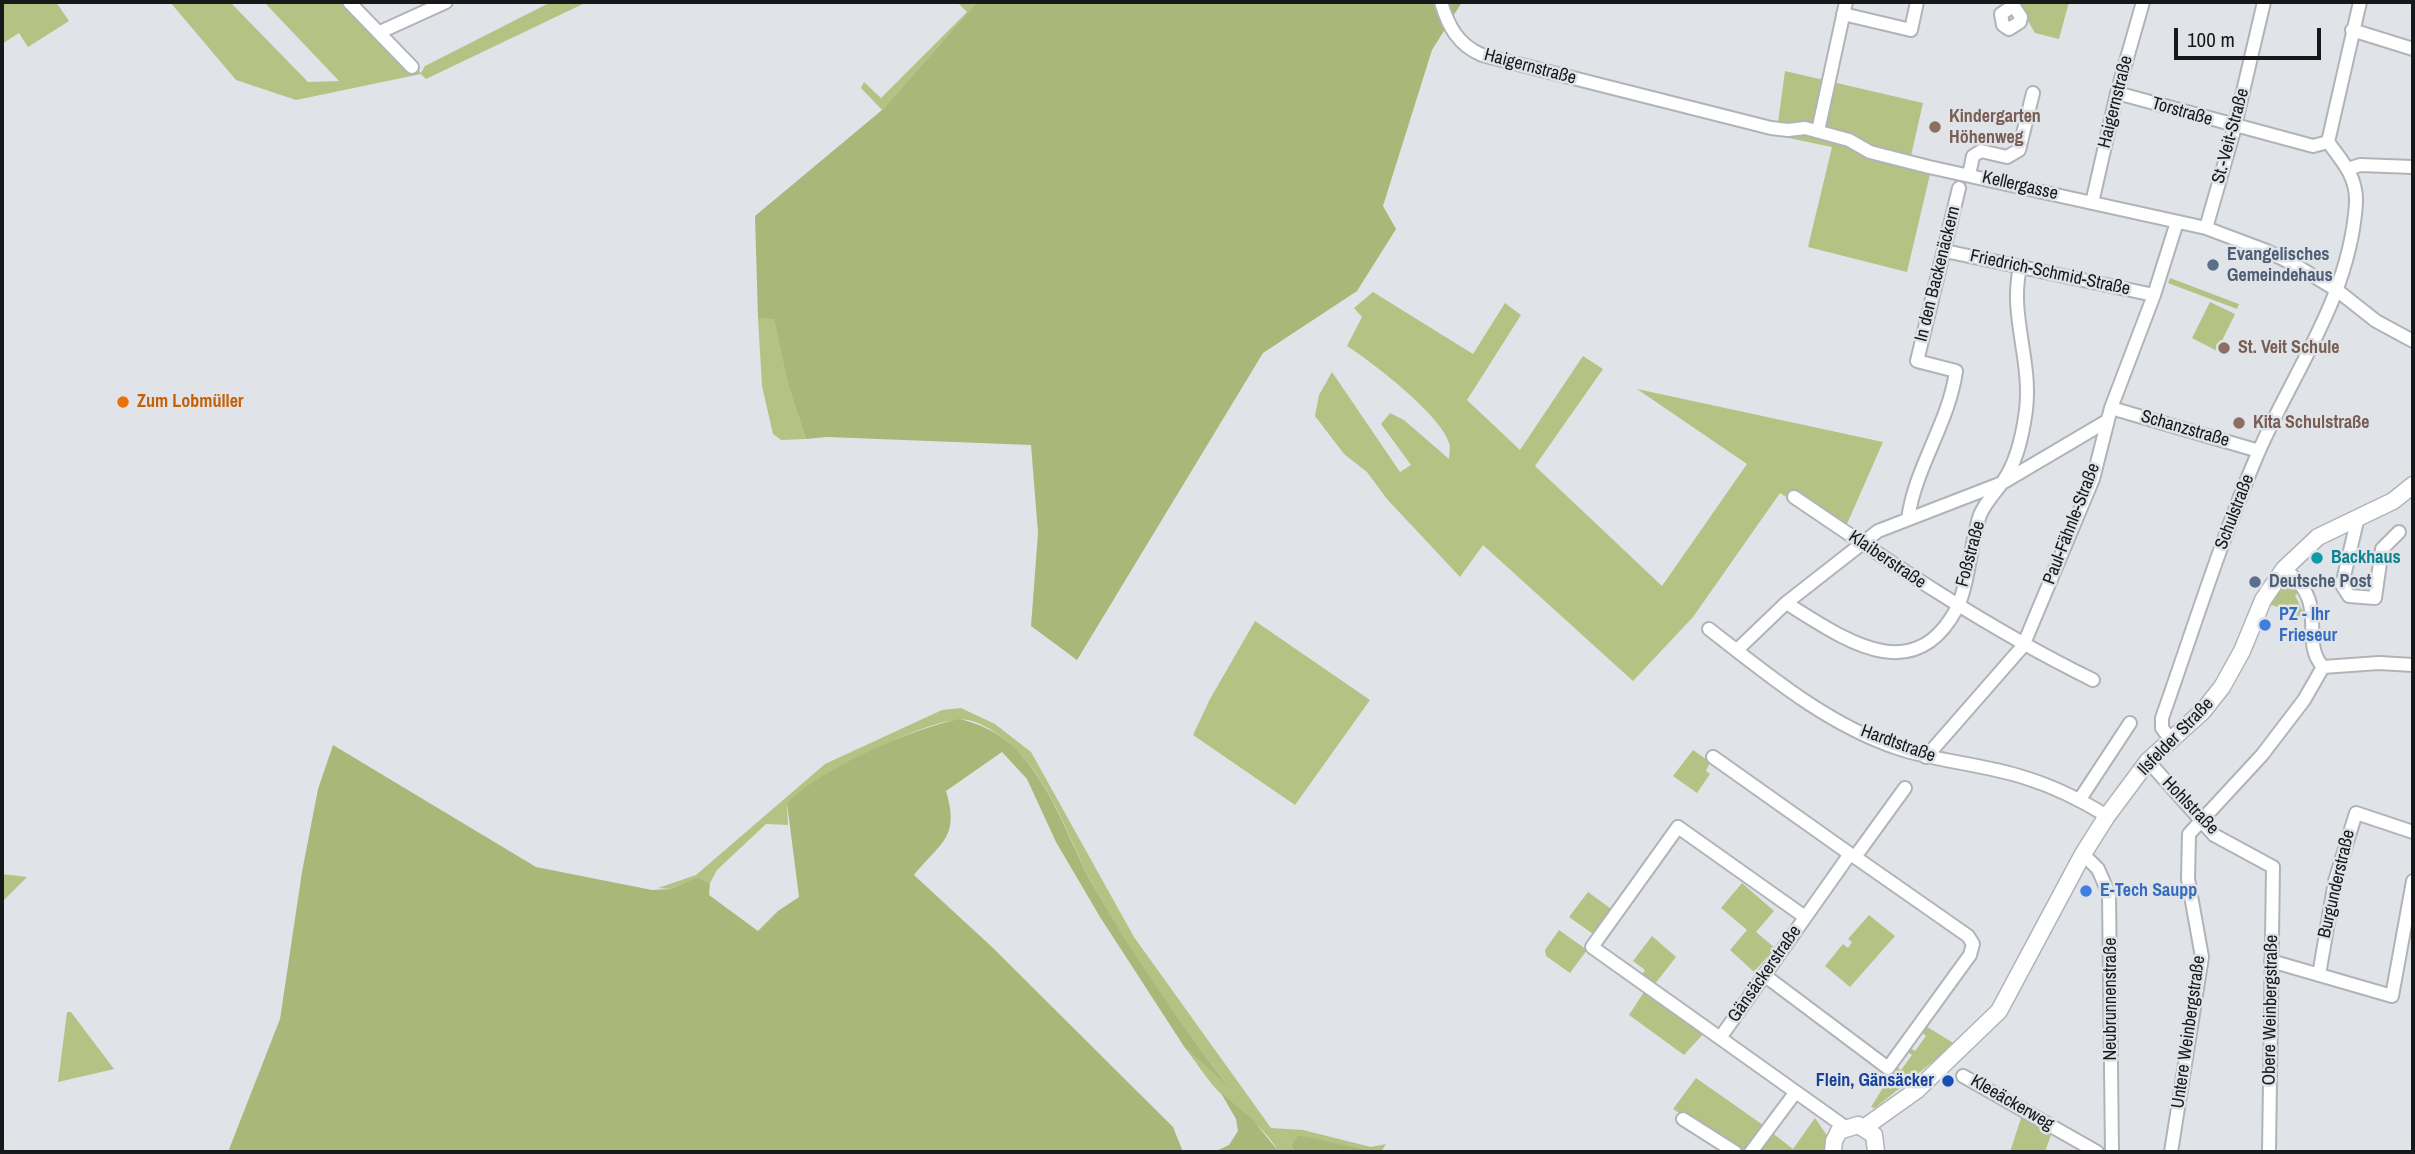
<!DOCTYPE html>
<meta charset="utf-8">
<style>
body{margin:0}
#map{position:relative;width:2415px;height:1154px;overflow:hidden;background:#e0e4e8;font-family:"Archivo Narrow",sans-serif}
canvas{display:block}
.frame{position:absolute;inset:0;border:4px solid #17181a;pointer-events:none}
.scale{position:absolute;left:2174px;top:28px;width:147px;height:32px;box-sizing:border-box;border:4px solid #17181a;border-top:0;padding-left:9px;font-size:21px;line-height:24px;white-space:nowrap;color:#17181a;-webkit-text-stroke:5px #e0e4e8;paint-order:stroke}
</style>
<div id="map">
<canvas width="2415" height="1154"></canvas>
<div class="frame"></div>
<div class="scale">100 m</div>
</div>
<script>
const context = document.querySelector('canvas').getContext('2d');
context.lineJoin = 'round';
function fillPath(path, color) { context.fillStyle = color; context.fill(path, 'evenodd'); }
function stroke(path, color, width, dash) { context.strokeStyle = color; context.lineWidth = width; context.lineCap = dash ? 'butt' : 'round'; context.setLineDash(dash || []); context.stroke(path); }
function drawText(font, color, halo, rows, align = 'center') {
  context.font = font + ' "Archivo Narrow",sans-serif'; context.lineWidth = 5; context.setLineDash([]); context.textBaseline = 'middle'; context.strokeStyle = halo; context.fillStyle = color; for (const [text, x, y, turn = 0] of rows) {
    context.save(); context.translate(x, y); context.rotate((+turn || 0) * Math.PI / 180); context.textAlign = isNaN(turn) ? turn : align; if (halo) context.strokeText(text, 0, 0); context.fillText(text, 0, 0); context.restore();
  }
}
const green = new Path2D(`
 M2,2H56L69,21L28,47L19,33L2,44Z
 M170,2H230L308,82L339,81L264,2H355L421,73L425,66L551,2H587L426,79L421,74L296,100L236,80Z
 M957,2H977L882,110L861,88L864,82L881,98L967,12Z
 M2017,2H2069L2059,39L2035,33Z
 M1785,71L1923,103L1910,160L1778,123Z
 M1800,132L1931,170L1907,272L1808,247L1832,147L1779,136Z
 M2170,278L2239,304L2237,309L2168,283Z
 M1373,292L1473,354L1505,303L1521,315L1467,400L1520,450L1583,356L1603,369L1535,466L1662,586L1747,464L1637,389L1883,442L1843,533L1780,493L1693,617L1633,681L1483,545L1460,577L1387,499L1367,472L1344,454L1315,416L1319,395L1332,372L1400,472L1411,465L1381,424L1390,413L1404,420L1449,459C1449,455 1451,447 1449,443C1441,415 1372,362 1347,346L1362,317L1354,308Z
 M2210,302L2235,314L2217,351L2192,338Z
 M758,318H774L788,385L806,439L781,440L773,434L762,386Z
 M2285,584L2293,585L2300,593L2295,595L2302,610L2306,609L2308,619L2288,614V611L2269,604Z
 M1255,621L1370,700L1295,805L1193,735L1210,699Z
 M961,708L995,724L1031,752L1134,937L1271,1128L1303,1130L1371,1147L1386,1144L1381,1152L1349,1148L1298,1135L1291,1145L1295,1152H1279C1265,1128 1243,1113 1222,1095C1208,1082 1197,1063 1185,1048L1226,1083C1177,1020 1132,955 1093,885C1070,842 1054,790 1021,755C1009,741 987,724 968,720C934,713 813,778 787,803L788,825L766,824L717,870L710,883L697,877L671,889L658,888L696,875L825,764L942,710Z
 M1693,750L1710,762L1706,771L1710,774L1697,793L1673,776Z
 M2,874L27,877L2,902Z
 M1742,883L1774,911L1756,932L1775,948L1754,972L1730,950L1747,930L1721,908Z
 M1588,892L1614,911L1596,936L1569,917Z
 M1869,915L1895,936L1850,987L1825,966L1843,944L1848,948L1852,942L1848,939Z
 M1559,930L1587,950L1570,973L1546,956L1545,950Z
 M1652,936L1676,957L1654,985L1641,976L1645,970L1633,961Z
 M1644,992L1704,1033L1684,1055L1629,1015Z
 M67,1012H71L114,1069L58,1082Z
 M1924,1025L1955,1044L1875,1108L1871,1107L1896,1067L1901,1070L1912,1055L1906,1051L1908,1047L1915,1051L1926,1036L1920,1031Z
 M1696,1078L1763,1125L1745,1150H1738L1673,1109Z
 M2022,1115L2052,1132L2045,1152H2010Z
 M1815,1118L1828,1137L1827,1152H1757L1771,1132L1793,1149Z`);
const forest = new Path2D(`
 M977,2H1462L1432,50L1383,206L1396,229L1357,291L1263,353L1077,660L1031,626L1038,533L1031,445L827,437L806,439L788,385L774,319L758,318L755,216L882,110Z
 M959,719C983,724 1007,737 1022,756C1055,793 1070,844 1094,887C1134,957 1179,1022 1228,1086L1185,1048L1100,917L1056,842L1027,779L1002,752L946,791C960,838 941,842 914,875L992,947L1173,1127L1183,1152H228L280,1019L302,872L318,789L333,745L536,867L652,890L671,889L697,877L710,883L709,895L758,931L778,911L799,897L787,803C824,767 909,730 959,719Z
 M1221,1093L1253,1120L1279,1152H1214L1229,1145L1238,1131L1236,1119Z
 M1298,1135L1375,1152H1295L1291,1145Z`);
const minor = new Path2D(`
 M349,2L412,67
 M1441,2C1448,26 1458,45 1482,55L1771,128L1788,130L1805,128L1849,140L1870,152L1929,167L2206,228L2267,251L2297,266L2338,291L2376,321L2413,341
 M2011,2L2021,17L2020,22L2009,29L2003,25L2001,14L2013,6
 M1843,14L1911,30L1917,2
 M2352,30L2413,49
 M380,32L446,2
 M2117,93L2313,146L2328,142
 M1818,131L1846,2
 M2348,169L2360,165L2413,167
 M1969,175L1973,156L1981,151L2007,157L2019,150L2033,93
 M2092,203L2117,93L2143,2
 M2206,228L2233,134L2264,2
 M1945,251L2154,295
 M2111,408L2259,451
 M1794,497C1891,563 1987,628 2093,680
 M2358,517L2342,585L2349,596L2375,598L2382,549L2399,532
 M1908,519C1915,467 1949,423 1956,371L1917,361L1959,188
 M2284,569C2332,603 2298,639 2323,667L2379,663L2413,665
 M1786,603C1843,638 1913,691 1957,608C1968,587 1971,541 1980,515C1986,501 1996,492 2004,480C2017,461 2023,433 2026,410C2032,360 2009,315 2020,268
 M1709,629C1767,674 1826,724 1897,748C1939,762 1984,764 2026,778C2055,787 2081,800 2107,816
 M1737,650L1786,603L1878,531L2002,483L2107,421
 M2171,740L2162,728V718C2193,630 2221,540 2258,453C2294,370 2350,297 2356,203C2357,177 2343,162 2328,142L2360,2
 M1713,757L1850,854L1720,1038L1845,1127
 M1926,757L2023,646L2093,479L2111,408L2154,295L2177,222
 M2148,761L2214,835L2273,867L2269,1152
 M2080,799L2130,723
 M1850,854L1855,857L1905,788
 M2083,854L2098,869L2109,894L2112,1152
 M2271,961L2392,996L2413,881
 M1764,975L1888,1068L1970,955L1973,944L1968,936L1855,857
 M2319,975L2335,881L2356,813L2413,832
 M1720,1038L1592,947L1678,827L1805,917
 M1963,1076L2097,1152
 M1683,1119L1735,1152
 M1751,1152L1795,1093
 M2171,1152L2202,957L2188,879L2189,834L2262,755L2304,700L2323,667`);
const secondary = new Path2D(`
 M1865,1127L1917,1090L1999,1011L2083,854L2107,816L2148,761L2203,711L2222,687L2242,651L2263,600L2284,569L2318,537L2393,501L2413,485
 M1833,1152L1834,1141L1839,1131L1858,1125L1874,1135L1876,1152`);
const markers = [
 [1935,127,7,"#8d6e63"],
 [2213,265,7,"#5c6f8a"],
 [2224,348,7,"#8d6e63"],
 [123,402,7,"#e8710a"],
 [2239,423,7,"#8d6e63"],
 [2317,558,7,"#0f9aa8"],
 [2255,582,7,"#5c6f8a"],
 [2265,625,7,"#3f7fe0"],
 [2086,891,7,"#3f7fe0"],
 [1948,1081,7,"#1a4fb4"]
];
const streetNames = [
 ["Haigernstraße",1530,67,15],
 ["Haigernstraße",2116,102,-76],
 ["Torstraße",2182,112,16],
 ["St.-Veit-Straße",2231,136,-75],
 ["Kellergasse",2020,186,13],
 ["Friedrich-Schmid-Straße",2050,273,12],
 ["In den Backenäckern",1938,274,-76],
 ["Schanzstraße",2185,429,16],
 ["Schulstraße",2235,512,-69],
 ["Paul-Fähnle-Straße",2072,524,-69],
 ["Foßstraße",1971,554,-75],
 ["Klaiberstraße",1887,560,34],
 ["Ilsfelder Straße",2176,737,-46],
 ["Hardtstraße",1898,744,20],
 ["Hohlstraße",2190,806,46],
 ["Burgunderstraße",2337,884,-77],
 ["Gänsäckerstraße",1765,974,-55],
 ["Neubrunnenstraße",2111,999,-90],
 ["Obere Weinbergstraße",2271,1010,-89],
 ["Untere Weinbergstraße",2189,1032,-82],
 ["Kleeäckerweg",2012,1103,30]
];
const educationNames = [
 ["Kindergarten",1949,117],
 ["Höhenweg",1949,138],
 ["St. Veit Schule",2238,348],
 ["Kita Schulstraße",2253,423]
];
const serviceNames = [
 ["Evangelisches",2227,255],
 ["Gemeindehaus",2227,276],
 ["Deutsche Post",2269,582]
];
const foodNames = [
 ["Zum Lobmüller",137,402]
];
const cultureNames = [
 ["Backhaus",2331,558]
];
const shopNames = [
 ["PZ - Ihr",2279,615],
 ["Frieseur",2279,636],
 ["E-Tech Saupp",2100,891]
];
const transitNames = [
 ["Flein, Gänsäcker",1934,1081]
];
fillPath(green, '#b4c284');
fillPath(forest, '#a9b779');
stroke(minor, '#b0b4b8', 16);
stroke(secondary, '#b0b4b8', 19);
stroke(minor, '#fff', 12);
stroke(secondary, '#fff', 16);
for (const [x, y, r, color] of markers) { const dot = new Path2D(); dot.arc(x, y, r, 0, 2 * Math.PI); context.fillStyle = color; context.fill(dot); stroke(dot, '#e0e4e8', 2.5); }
drawText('18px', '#17181a', '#e0e4e8', streetNames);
drawText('bold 18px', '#785e54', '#e0e4e8', educationNames, 'left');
drawText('bold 18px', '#4e5e75', '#e0e4e8', serviceNames, 'left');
drawText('bold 18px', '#c56008', '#e0e4e8', foodNames, 'left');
drawText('bold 18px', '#0d838f', '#e0e4e8', cultureNames, 'left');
drawText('bold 18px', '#366cbe', '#e0e4e8', shopNames, 'left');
drawText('bold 18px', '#164399', '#e0e4e8', transitNames, 'right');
</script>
